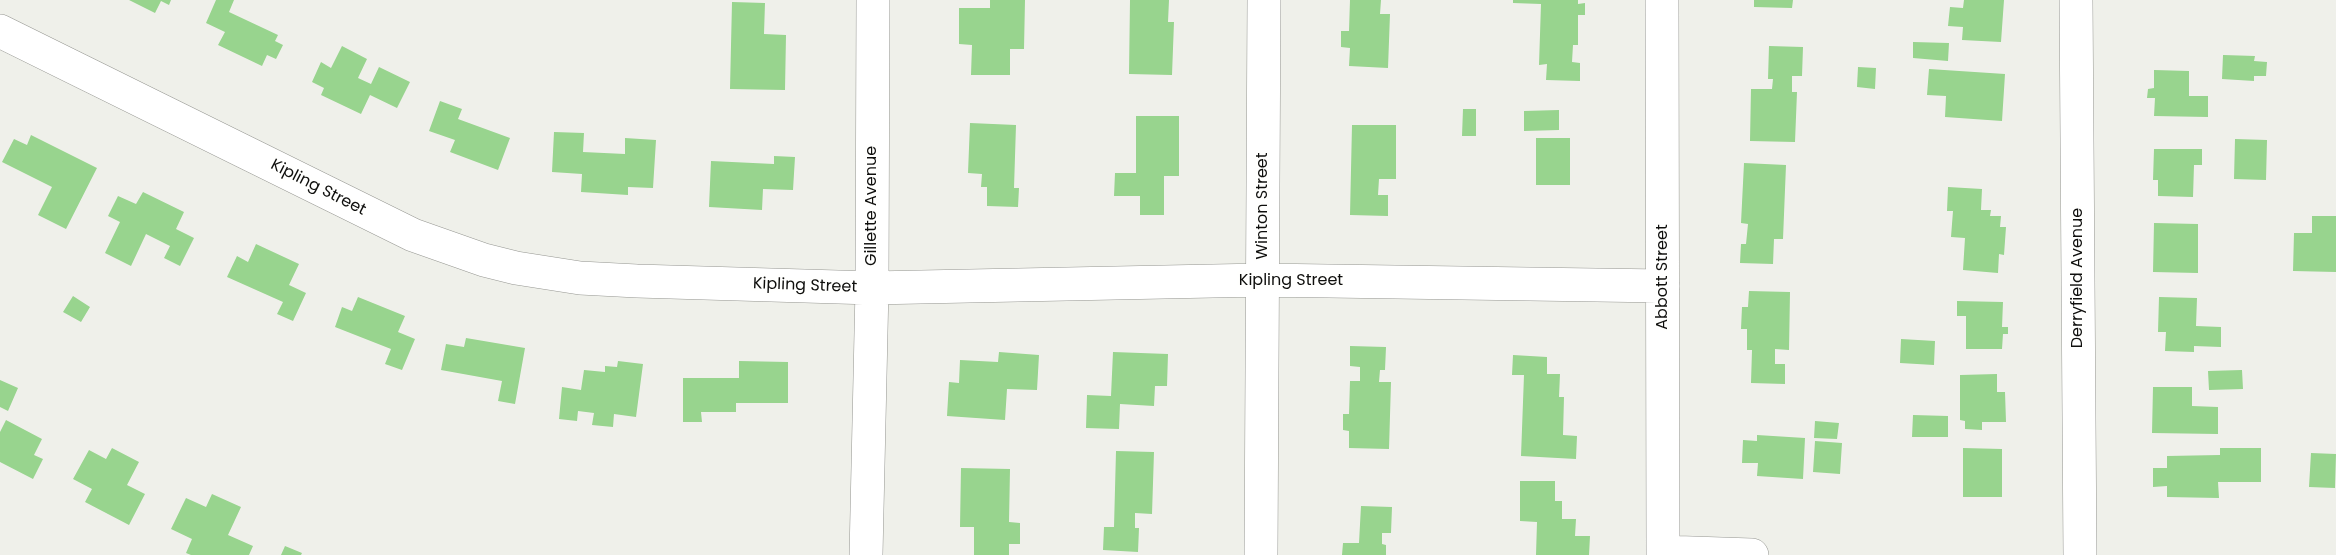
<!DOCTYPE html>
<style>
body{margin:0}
canvas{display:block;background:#eff0ea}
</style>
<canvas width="2336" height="555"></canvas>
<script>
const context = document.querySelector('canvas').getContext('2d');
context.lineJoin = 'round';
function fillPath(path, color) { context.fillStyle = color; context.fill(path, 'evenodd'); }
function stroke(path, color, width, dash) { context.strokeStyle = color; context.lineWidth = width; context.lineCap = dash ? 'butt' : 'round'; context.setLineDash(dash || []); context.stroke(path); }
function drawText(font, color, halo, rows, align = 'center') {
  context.font = font + ' Poppins,sans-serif'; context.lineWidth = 6; context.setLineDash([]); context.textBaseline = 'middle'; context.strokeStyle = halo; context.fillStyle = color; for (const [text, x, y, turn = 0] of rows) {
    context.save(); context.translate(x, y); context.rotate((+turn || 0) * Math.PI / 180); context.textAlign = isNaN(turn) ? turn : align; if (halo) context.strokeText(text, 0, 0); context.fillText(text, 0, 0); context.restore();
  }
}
const building = new Path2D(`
 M129,0H171L169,5L161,1L155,13Z
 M216,0H234L229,12L278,35L275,41L283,45L276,59L267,55L262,66L218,45L225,32L206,23Z
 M990,0H1025L1024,49H1010V75H971L972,45L959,44V8H990Z
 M1130,0H1169L1168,22H1174L1172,75L1129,74Z
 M1350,0H1381L1380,14H1390L1388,68L1349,66L1350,48L1341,47V31H1349Z
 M1513,0H1578V4L1585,3V15H1578V45H1573L1572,62L1580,63V81L1546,80L1547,64L1539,65L1541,4L1513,3Z
 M1754,0H1793L1792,8L1754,7Z
 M1964,0H2004L2001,42L1962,40L1963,27L1948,26L1950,7L1963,8Z
 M732,2L765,3L764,34L786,35L785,90L730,89Z
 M1913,42L1949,43L1948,61L1913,58Z
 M342,46L367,59L358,78L371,84L379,67L410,82L397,108L370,95L361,114L321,95L324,88L312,82L321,62L331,68Z
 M1769,46L1803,47L1802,76H1792V92H1797L1795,142L1750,141L1751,89H1772L1773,79H1768Z
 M2223,55L2255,56L2254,61L2267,62L2266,76H2254V81L2222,79Z
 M1858,67L1876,68L1875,89L1857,87Z
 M1929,69L2005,74L2002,121L1945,117L1946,96L1927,95Z
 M2154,70L2189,71V96H2208V117L2154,116L2155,98H2147L2148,89L2154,88Z
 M440,101L462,109L458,119L510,138L498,170L450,152L455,140L429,131Z
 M1463,109H1476V136H1462Z
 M1559,110V130L1524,131V111Z
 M1136,116H1179V176H1164V215H1140V196H1114L1115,173H1136Z
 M970,123L1016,125L1014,188H1019L1018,207L987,206V187H981L982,174L968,173Z
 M1352,125H1396V179H1379L1378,195H1388V216L1350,215Z
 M554,132L584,133L583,152L625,154V138L656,140L653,188L628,187V195L581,192L582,174L552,172Z
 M31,135L97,168L66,229L38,215L52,187L2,162L14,139L27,145Z
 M1536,138H1570V185H1536Z
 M2235,139L2267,140L2266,180L2234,179Z
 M2154,149H2202V165H2194L2193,197L2158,196V180H2153Z
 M774,156L795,157L793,190L763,189L762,210L709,207L711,161L774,164Z
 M1744,163L1786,165L1783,239H1774L1773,264L1740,263L1741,244H1746L1748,224L1741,223Z
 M1948,187L1982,189L1981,210H1991L1990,216H2001L2000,227H2006L2004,255L1999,254L1998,273L1963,270L1965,238L1951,237L1953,211H1947Z
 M143,192L184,212L176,229L194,238L180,266L164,258L170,246L146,234L131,266L105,253L120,222L108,216L118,196L136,204Z
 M2312,216H2336V272L2293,271L2294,233H2312Z
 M2154,223L2198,224V273L2153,272Z
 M256,244L299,264L289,285L306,293L293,321L277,314L283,302L227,277L237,256L248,262Z
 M1749,291L1790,292L1789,350L1775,349V364H1785V384L1751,383L1752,350H1747V329H1741L1742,307H1748Z
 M73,296L90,307L81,322L63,312Z
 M358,297L405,316L398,332L415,339L402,370L385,364L391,349L335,327L342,307L352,311Z
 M2159,297L2197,298L2196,326L2221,327V347L2194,346V352L2165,351L2166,332H2158Z
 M1957,301L2003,302L2002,327H2008V334H2003L2002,349H1966V316H1957Z
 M466,338L525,348L515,404L498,401L502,381L441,370L446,344L464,347Z
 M1901,339L1935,341L1934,365L1900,363Z
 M1350,346L1386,347L1385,370H1380L1379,382H1391L1389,449L1349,448V431L1343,430V414H1349L1350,381H1360V367L1350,366Z
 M999,352L1039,355L1037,390L1007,389L1005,420L947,416L949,382L959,383L960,360L998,362Z
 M1113,352L1168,354L1167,386H1155L1154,406L1120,404L1119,429L1086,428L1087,395L1111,396Z
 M1513,355L1547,357V374H1560L1559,397H1564L1563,435L1577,436L1576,459L1521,456L1524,375H1512Z
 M618,361L643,364L636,417L614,414L613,427L592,425L594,413L578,411L577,421L559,419L562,387L581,390L584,370L605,372V366L617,367Z
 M739,361L788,362V403H736V412H701L702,422H683V378H739Z
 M2242,370L2243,389L2209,390L2208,371Z
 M1997,374V392H2005L2006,422H1982V430L1965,429V421L1960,420V375Z
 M0,380L18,388L8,411L0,407Z
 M2153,387H2192V406L2218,407V434L2152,433Z
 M1913,415L1948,416V437H1912Z
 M6,420L42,439L34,455L43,459L33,479L0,462V432Z
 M1815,421L1839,423L1837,439L1814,438Z
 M1757,435L1805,438L1803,479L1757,476L1758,463H1742L1743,440L1757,441Z
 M1815,441L1842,443L1840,474L1813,472Z
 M112,448L139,462L127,485L145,494L129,525L85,502L92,489L73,479L89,450L106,459Z
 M1963,448L2002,449V497H1963Z
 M2220,448H2261V482H2218L2219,498L2167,497V486L2153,487V468H2167V456L2220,455Z
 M1116,451L1154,452L1152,514L1135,513V528H1139L1138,552L1103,550L1104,527H1114Z
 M2311,453L2336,454L2335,488L2309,487Z
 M961,468L1010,469L1009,522L1020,523V544H1009V555H974V527H960Z
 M1520,481H1555V501H1562V519H1576L1575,536H1590L1589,555H1536L1537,522L1520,521Z
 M212,494L241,507L228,535L253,546L249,555H191L186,553L192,539L171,529L186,498L206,507Z
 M1361,506L1392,507L1391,533H1382V544L1386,545V555H1342L1343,543H1359Z
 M285,546L302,553L301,555H281Z`);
const minor = new Path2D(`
 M1662,0L1663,555
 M2076,0L2080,555
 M0,31L413,235L484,260L516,268L580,278L637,281L872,288L1262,280L1663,286
 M1663,552L1752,555
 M866,555L872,288L873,0
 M1261,555L1264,0`);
const streetNames = [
 ["Kipling Street",318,188,27],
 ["Gillette Avenue",872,206,-90],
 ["Winton Street",1263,206,-90],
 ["Abbott Street",1663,277,-90],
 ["Derryfield Avenue",2078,278,-90],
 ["Kipling Street",1291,281],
 ["Kipling Street",805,286,2]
];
fillPath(building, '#98d48e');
stroke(minor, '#969792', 34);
stroke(minor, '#fff', 33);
drawText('16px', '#0f0f0d', '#fffffe', streetNames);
</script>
